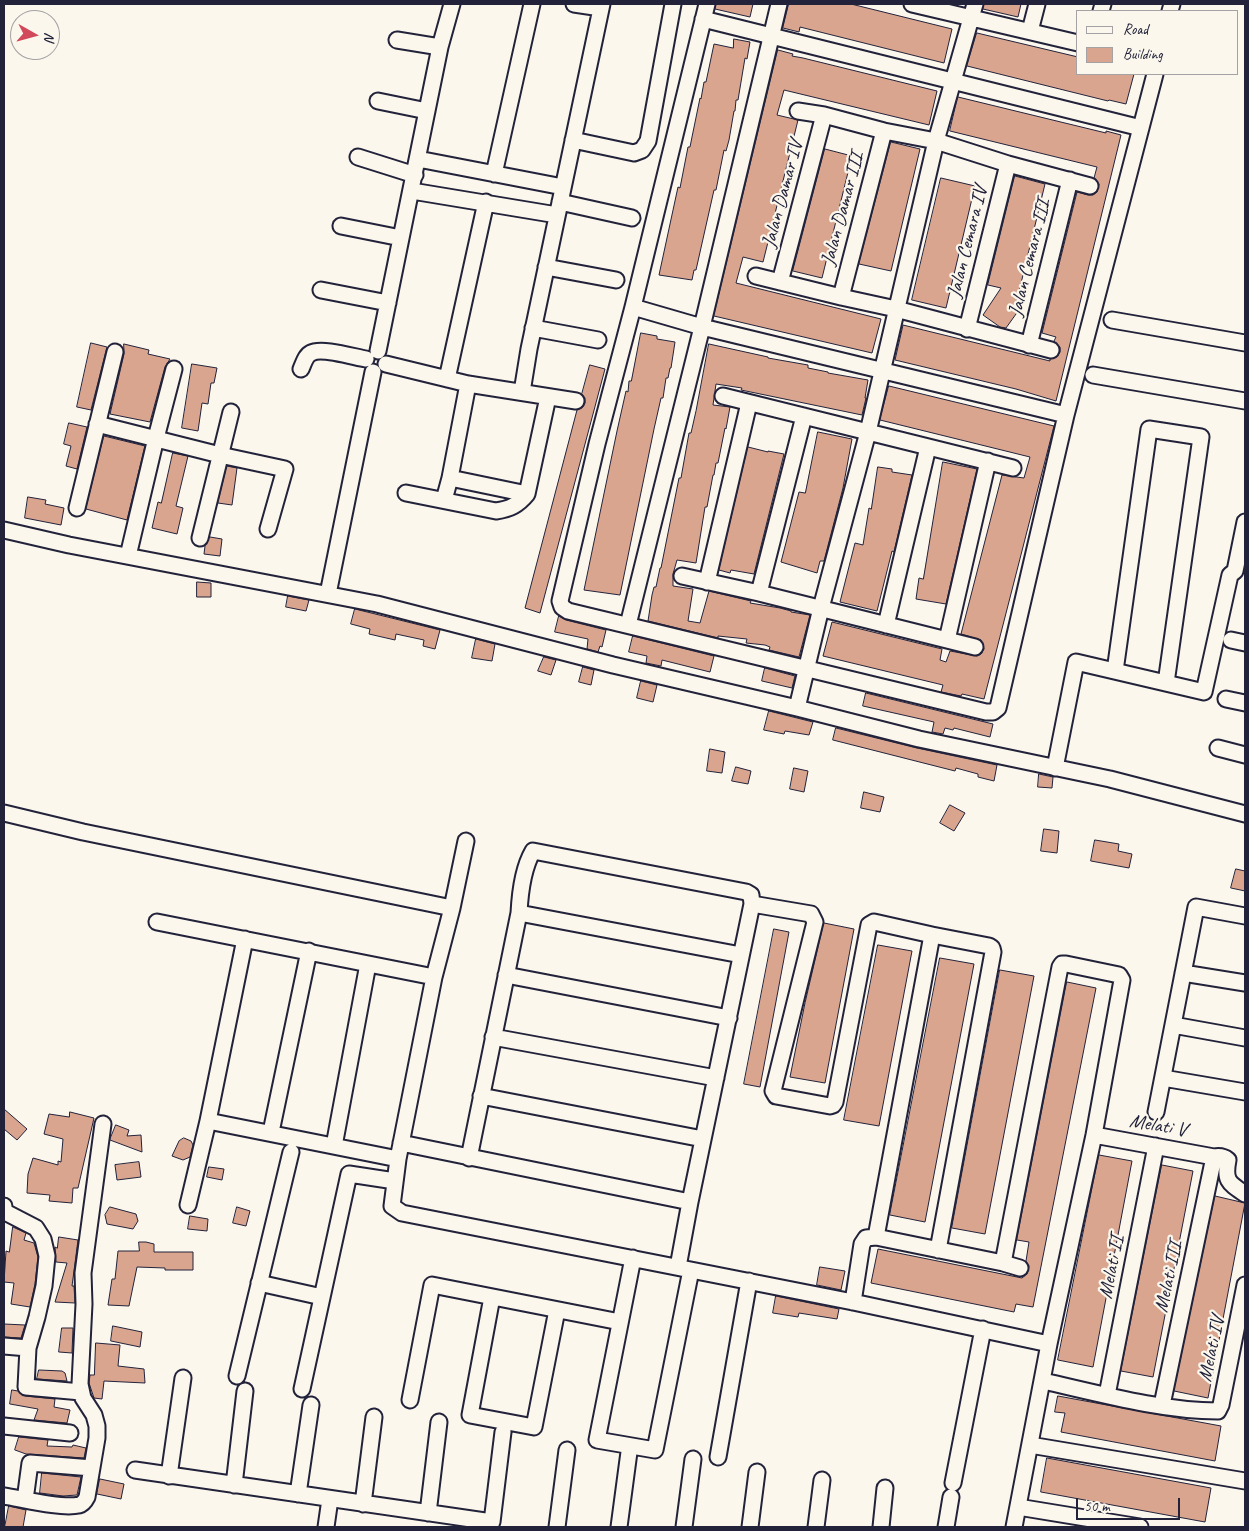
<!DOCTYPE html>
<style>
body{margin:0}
#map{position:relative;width:1249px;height:1531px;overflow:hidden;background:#fbf7ec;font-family:Caveat,sans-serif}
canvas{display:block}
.frame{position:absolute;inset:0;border:5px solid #22223b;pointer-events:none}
.legend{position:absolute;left:1076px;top:10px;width:162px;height:65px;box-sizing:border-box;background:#fbf7ec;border:1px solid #a4a2a5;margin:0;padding:6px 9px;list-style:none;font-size:15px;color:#22223b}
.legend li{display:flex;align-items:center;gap:10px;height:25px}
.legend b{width:25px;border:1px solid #a4a2a5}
.north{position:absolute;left:10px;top:10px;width:50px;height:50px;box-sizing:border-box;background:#fbf7ec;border:1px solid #a4a2a5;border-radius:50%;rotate:97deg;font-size:14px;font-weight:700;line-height:20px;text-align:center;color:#22223b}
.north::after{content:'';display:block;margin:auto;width:18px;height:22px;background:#d1495b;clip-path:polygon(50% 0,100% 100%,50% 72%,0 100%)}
.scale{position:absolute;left:1076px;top:1498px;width:104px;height:22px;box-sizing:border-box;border:2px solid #22223b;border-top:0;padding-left:6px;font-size:15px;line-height:18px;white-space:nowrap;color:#22223b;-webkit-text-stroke:4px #fbf7ec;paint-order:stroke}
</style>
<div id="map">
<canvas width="1249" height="1531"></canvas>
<div class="frame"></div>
<ul class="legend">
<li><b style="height:6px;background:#fbf7ec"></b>Road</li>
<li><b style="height:14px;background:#daa58f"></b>Building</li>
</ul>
<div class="north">N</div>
<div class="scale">50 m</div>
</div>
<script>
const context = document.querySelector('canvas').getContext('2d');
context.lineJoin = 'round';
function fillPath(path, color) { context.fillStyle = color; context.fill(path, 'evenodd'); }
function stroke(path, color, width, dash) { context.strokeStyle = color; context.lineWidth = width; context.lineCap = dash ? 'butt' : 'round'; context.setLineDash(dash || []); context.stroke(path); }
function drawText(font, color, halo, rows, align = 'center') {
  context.font = font + ' Caveat,sans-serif'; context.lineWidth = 4.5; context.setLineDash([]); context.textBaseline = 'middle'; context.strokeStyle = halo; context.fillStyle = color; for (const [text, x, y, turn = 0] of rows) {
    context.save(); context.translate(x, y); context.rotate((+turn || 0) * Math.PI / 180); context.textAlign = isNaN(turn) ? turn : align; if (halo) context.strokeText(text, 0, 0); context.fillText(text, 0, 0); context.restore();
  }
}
const building = new Path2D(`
 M716,4H753L750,17L715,9Z
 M789,4H851L952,29L944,63L800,27L799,32L783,28Z
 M984,4H1021L1018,17L983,9Z
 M977,33L1078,57V74H1134L1126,104L1109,100L1108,101L967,66Z
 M734,39L750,42L747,59L745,58L738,100H736L735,111H734L729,140L726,151L724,150L716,190H714L696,270H694L692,280L659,275L678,187L680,188L688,147H690L692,137L700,98L701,99L704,82H706L714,44L733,48Z
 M778,50L793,54L792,56L803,58L937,91L929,125L784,90L777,115L798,120L768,242L763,262L743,257L736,283L881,319L872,353L714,316Z
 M958,97L1106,133V131L1121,135L1056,401L1016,389L895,360L903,325L1050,361V359L1057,357L1060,352V347L1054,341L1056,337L1042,333L1077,192L1088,195H1093L1097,192L1099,184L1094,178L1097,167L950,131Z
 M891,142L920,149L891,271L859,264Z
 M825,149L852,156L822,278L793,271Z
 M1015,176L1045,184L1016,304L1021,307L1006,328L1000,327L983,315L1001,288L988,285Z
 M941,178L975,186L946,308L912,300Z
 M641,333L657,336V339L675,342L671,368H670L668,378H666L663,398H661L654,429L620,595L584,590L617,431L626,391L628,392L629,381H631Z
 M91,343L107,347L91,410L77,407Z
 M124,344L149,350L148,354L170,359L165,367L150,422L110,414L124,354Z
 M709,344L768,357V358L808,365V368L828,372V373L868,380L865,398H866L862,415L741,390L742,388L716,384L713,405L730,407L726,429L725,428L718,463H716L714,475H713L707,507H705L696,563L677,560L673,574V586L693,589L688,621L700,623L709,591L751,601L750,603L780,608L791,611V612L810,615L799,657L769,650L770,647L765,645L746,643L747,639L718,636V638L648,621L652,595L654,587H656L660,568H661L679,478H681L689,433H691L696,411Z
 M192,364L217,368L214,383H211L208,404L202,403L198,431L182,428Z
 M590,365L605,369L540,613L525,608L577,410L583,407L585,403V398L582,394Z
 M889,386L1054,426L984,699L962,694L961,696L941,692L943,685L823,656L832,622L942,649L940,660L946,662L950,651L977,656L981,654L984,649L981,640L961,634L1002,475L1024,478L1030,457L880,420Z
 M69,423L87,427L77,469L66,466L71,446L64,444Z
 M818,432L852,439L843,488L824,561H820L817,573L781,562L799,492L805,493Z
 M104,436L145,446L127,520L86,509Z
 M748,447L768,452V451L784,454L754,574L731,570L730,573L719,570Z
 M173,453L188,456L176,506L183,508L177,534L152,528L158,502L161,503Z
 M943,462L977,469L946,604L916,599L919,578L923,579Z
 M227,466L237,468L232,505L218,503Z
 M878,467L892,469V472L912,475L894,552L892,551L877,611L840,602L855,543L863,545L869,508L871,509Z
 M28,497L46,500L45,504L64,508L61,525L25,518Z
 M210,537L222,539L220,556L204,554L205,546Z
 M197,582L211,583V597H197Z
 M288,596L309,600L306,611L286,607Z
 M355,609L440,630L435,649L423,646L424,640L396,634L395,640L369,634L370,629L351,624Z
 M559,616L566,620L606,630L602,647L600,646L598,652L587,649L588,639L555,632Z
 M633,636L714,656L710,672L662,660L661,666L646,663L647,656L629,652Z
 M476,639L495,644L492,661L472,658Z
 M544,657L556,660L551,675L538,671Z
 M583,667L594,670L591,685L579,682Z
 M765,668L795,676L792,688L762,681Z
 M641,681L657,685L653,702L637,698Z
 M866,693L993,724L990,737L954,728L953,730L945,728L943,734L932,732L934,722L863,706Z
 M769,711L813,722L809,735L785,731L784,734L764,730Z
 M836,728L917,748L997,765L994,781L978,777V774L956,768L955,771L833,740Z
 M710,749L725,752L722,773L707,771Z
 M736,767L751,771L748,784L732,781Z
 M794,768L808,771L804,792L790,789Z
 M1039,774L1053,777L1052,788L1038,787Z
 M864,792L884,797L880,812L861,808Z
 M950,805L965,813L954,831L940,823Z
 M1044,829L1059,831L1057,853L1041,851Z
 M1095,840L1119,844L1118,851L1132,854L1129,868L1091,861Z
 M1236,869L1245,871V891L1231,888Z
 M824,923L854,929L825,1083L790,1077L805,1003Z
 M774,929L789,932L760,1087L744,1084Z
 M878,945L912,951L879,1126L844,1120Z
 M940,958L974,964L925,1222L890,1215Z
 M1000,970L1034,976L985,1234L952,1228Z
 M1067,982L1096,988L1033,1307L1016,1304L1014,1312L871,1283L878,1249L1022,1278L1027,1274L1029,1266L1026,1261L1029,1242L1017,1240Z
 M4,1109L27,1129L17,1140L4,1129Z
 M70,1112L94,1118L78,1188H73L72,1203L49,1201L50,1195L27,1193L28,1174L33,1158L58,1165V1161L61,1162L63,1139L44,1134L49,1114L69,1117Z
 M116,1125L129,1130L127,1136L141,1135L142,1152L110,1140Z
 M184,1138L191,1141L193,1145L190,1157L183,1160L172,1156L179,1141Z
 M1099,1155L1132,1161L1093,1367L1058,1360Z
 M139,1162L141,1177L117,1180L115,1165Z
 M1162,1165L1193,1171L1153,1377L1121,1371Z
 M209,1167L224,1169L222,1180L207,1177Z
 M1215,1196L1245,1203L1208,1398L1174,1391Z
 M110,1207L136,1214L138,1221L133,1229L107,1224L105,1215Z
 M237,1207L250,1211L246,1226L233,1223Z
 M190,1216L208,1219L207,1231L188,1229Z
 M13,1227L26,1233L24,1240L34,1243L38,1257L35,1284L30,1307L11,1304L14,1283L4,1282L6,1251L9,1252Z
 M59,1237L78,1240L72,1286H74L75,1303L55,1302L67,1263L56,1262L55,1247L57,1248Z
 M139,1242H146L154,1244V1252H193V1270H165V1268L137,1267L129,1306L108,1305L112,1279H115L118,1251H139Z
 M820,1267L845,1271L841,1290L817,1285Z
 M776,1296L839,1309L837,1319L799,1313L798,1317L773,1313Z
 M4,1324L25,1325L21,1338L4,1337Z
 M113,1326L142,1332L140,1347L111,1341Z
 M62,1328H73L72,1353L59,1352Z
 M96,1343L120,1345L118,1366L144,1369L145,1383L104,1381L102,1399L94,1398L89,1383L90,1375H94Z
 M39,1370L62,1371L65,1373L67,1381L37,1379Z
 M12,1390L18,1391L25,1396L55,1399L54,1407L70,1410L67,1423L34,1420L38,1409L10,1404Z
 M1058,1396L1221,1426L1215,1461L1061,1432L1065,1413L1055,1412Z
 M19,1437L48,1440L47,1446L72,1447L73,1445L86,1448L84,1458L26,1454L15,1450Z
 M1047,1458L1211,1488L1205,1522L1041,1492Z
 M42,1473L81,1477L77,1495L63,1496L40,1493Z
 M100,1479L124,1484L121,1499L97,1494Z
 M9,1506L26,1510L23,1527H5Z`);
const minor = new Path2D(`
 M574,4L601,8
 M707,4L633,307L597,444L560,601L562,607L568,611L986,712H993L998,708L1066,415L1155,74
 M912,4L1078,43
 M1101,11L1103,4
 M1170,11L1172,4
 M703,19L1141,128
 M1030,31L1037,4
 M397,40L440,47
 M378,101L427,111
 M798,111L824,115L884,131L936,141L1008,164L1090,186
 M573,140L634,153L642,150L648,141L673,4
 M358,157L415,175
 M418,159L563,187
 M494,174L532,4
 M412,191L557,215
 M560,202L632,218
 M341,226L401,238
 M546,267L616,280
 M756,276L841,297L896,309L1051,350
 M780,282L824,115
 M321,290L388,303
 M841,297L884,131
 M633,307L702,327L1066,415
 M1112,320L1245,343
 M533,328L598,340
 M967,329L1008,164
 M1029,345L1070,180
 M378,351L440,47L452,4
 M386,364L468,384L576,401
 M301,369C304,363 305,356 311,353C321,347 354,357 366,359
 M1093,375L1245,401
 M447,379L486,202
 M522,392L529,349L602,4
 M723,396L1013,468
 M97,424L220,455L285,469L268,529
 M406,493L496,511C510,509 518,505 527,494L450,478
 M527,494L548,397
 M444,500L450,478L468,384
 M77,508L115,352
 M4,530L69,545L377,604L613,665L797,708L919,739L1110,779L1245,814
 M200,538L231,412
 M128,556L156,438L174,369
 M682,576L759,593L975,647
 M707,582L749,403
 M759,593L804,416
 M328,594L373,372
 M628,625L702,327L779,4
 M886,625L928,447
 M947,640L988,461
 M1231,640L1245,643
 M1115,671L1149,429L1201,437L1166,683
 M1226,699L1245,703
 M797,708L821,608L868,432L936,141L975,4
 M1218,748L1245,755
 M1055,768L1076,662L1204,692L1230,575L1235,571L1245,522
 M4,813L83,832L452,908L434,977L398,1159L392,1206L402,1213L853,1302L1049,1344
 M752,904L811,914L815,922L773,1091L776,1096L830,1106L833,1105L835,1102L869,925L874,922L932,935
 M452,908L466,841
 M519,913L741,955
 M157,922L434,977
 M245,939L208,1121L398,1159
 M1183,973L1245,983
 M506,975L729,1018
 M1173,1025L1245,1038
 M493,1037L716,1078
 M1163,1078L1245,1092
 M481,1096L703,1139
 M1156,1112L1196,907L1245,916
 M271,1132L309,951
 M1094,1135L1214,1157C1219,1156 1223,1156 1228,1160C1224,1181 1229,1183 1245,1194
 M401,1143L690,1202
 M334,1146L368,964
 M469,1158L519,913C520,893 523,868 533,851L746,892L751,895L752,904L690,1202L678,1267
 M188,1205L208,1121
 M4,1206V1211L7,1213L36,1228L43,1239L47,1256L44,1286L37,1317L28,1348L26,1387L81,1392
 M876,1237L932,935L989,946L992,948L993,952L938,1250
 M633,1258L597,1440L655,1450L691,1270
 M1003,1263L1060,967L1062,964H1066L1119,975L1122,980L1094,1135L1049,1344L1014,1527
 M259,1283L322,1297
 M492,1297L470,1415L534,1427L557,1310
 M853,1302L862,1244L866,1238L876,1237L1003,1263L1020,1268
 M4,1346L28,1348
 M237,1376L291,1152
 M1043,1381C1097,1393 1161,1411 1218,1411L1221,1405L1245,1285
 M302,1389L349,1174L395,1181
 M1107,1395L1156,1146
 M410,1400L432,1285L620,1322
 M1162,1405L1214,1157
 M4,1426L70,1433
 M1030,1445L1245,1481
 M718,1457L749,1281
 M135,1470L492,1522L503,1432
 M169,1476L183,1378
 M953,1483L983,1329
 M234,1485L245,1391
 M298,1494L311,1405
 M4,1496C23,1499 61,1509 79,1505C83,1504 85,1501 87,1497L97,1438V1426L94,1415L83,1398L80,1384L84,1304L83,1273L103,1124
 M25,1500L30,1463L92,1468
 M363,1504L374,1417
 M1018,1507L1140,1527
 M428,1513L439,1422
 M326,1527L330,1499
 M557,1527L567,1450
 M619,1527L629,1452
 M684,1527L693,1459
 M750,1527L757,1472
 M816,1527L822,1480
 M881,1527L885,1488
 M946,1527L951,1497`);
const streetNames = [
 ["Jalan Damar IV",783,194,-75],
 ["Jalan Damar III",843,209,-75],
 ["Jalan Cemara IV",968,242,-76],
 ["Jalan Cemara III",1030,258,-76],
 ["Melati V",1158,1126,10],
 ["Melati II",1112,1267,-79],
 ["Melati III",1169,1277,-78],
 ["Melati IV",1212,1349,-78]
];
fillPath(building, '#daa58f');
stroke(building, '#22223b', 1);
stroke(minor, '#22223b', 19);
stroke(minor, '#fbf7ec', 15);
drawText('20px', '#22223b', '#fbf7ec', streetNames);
</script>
